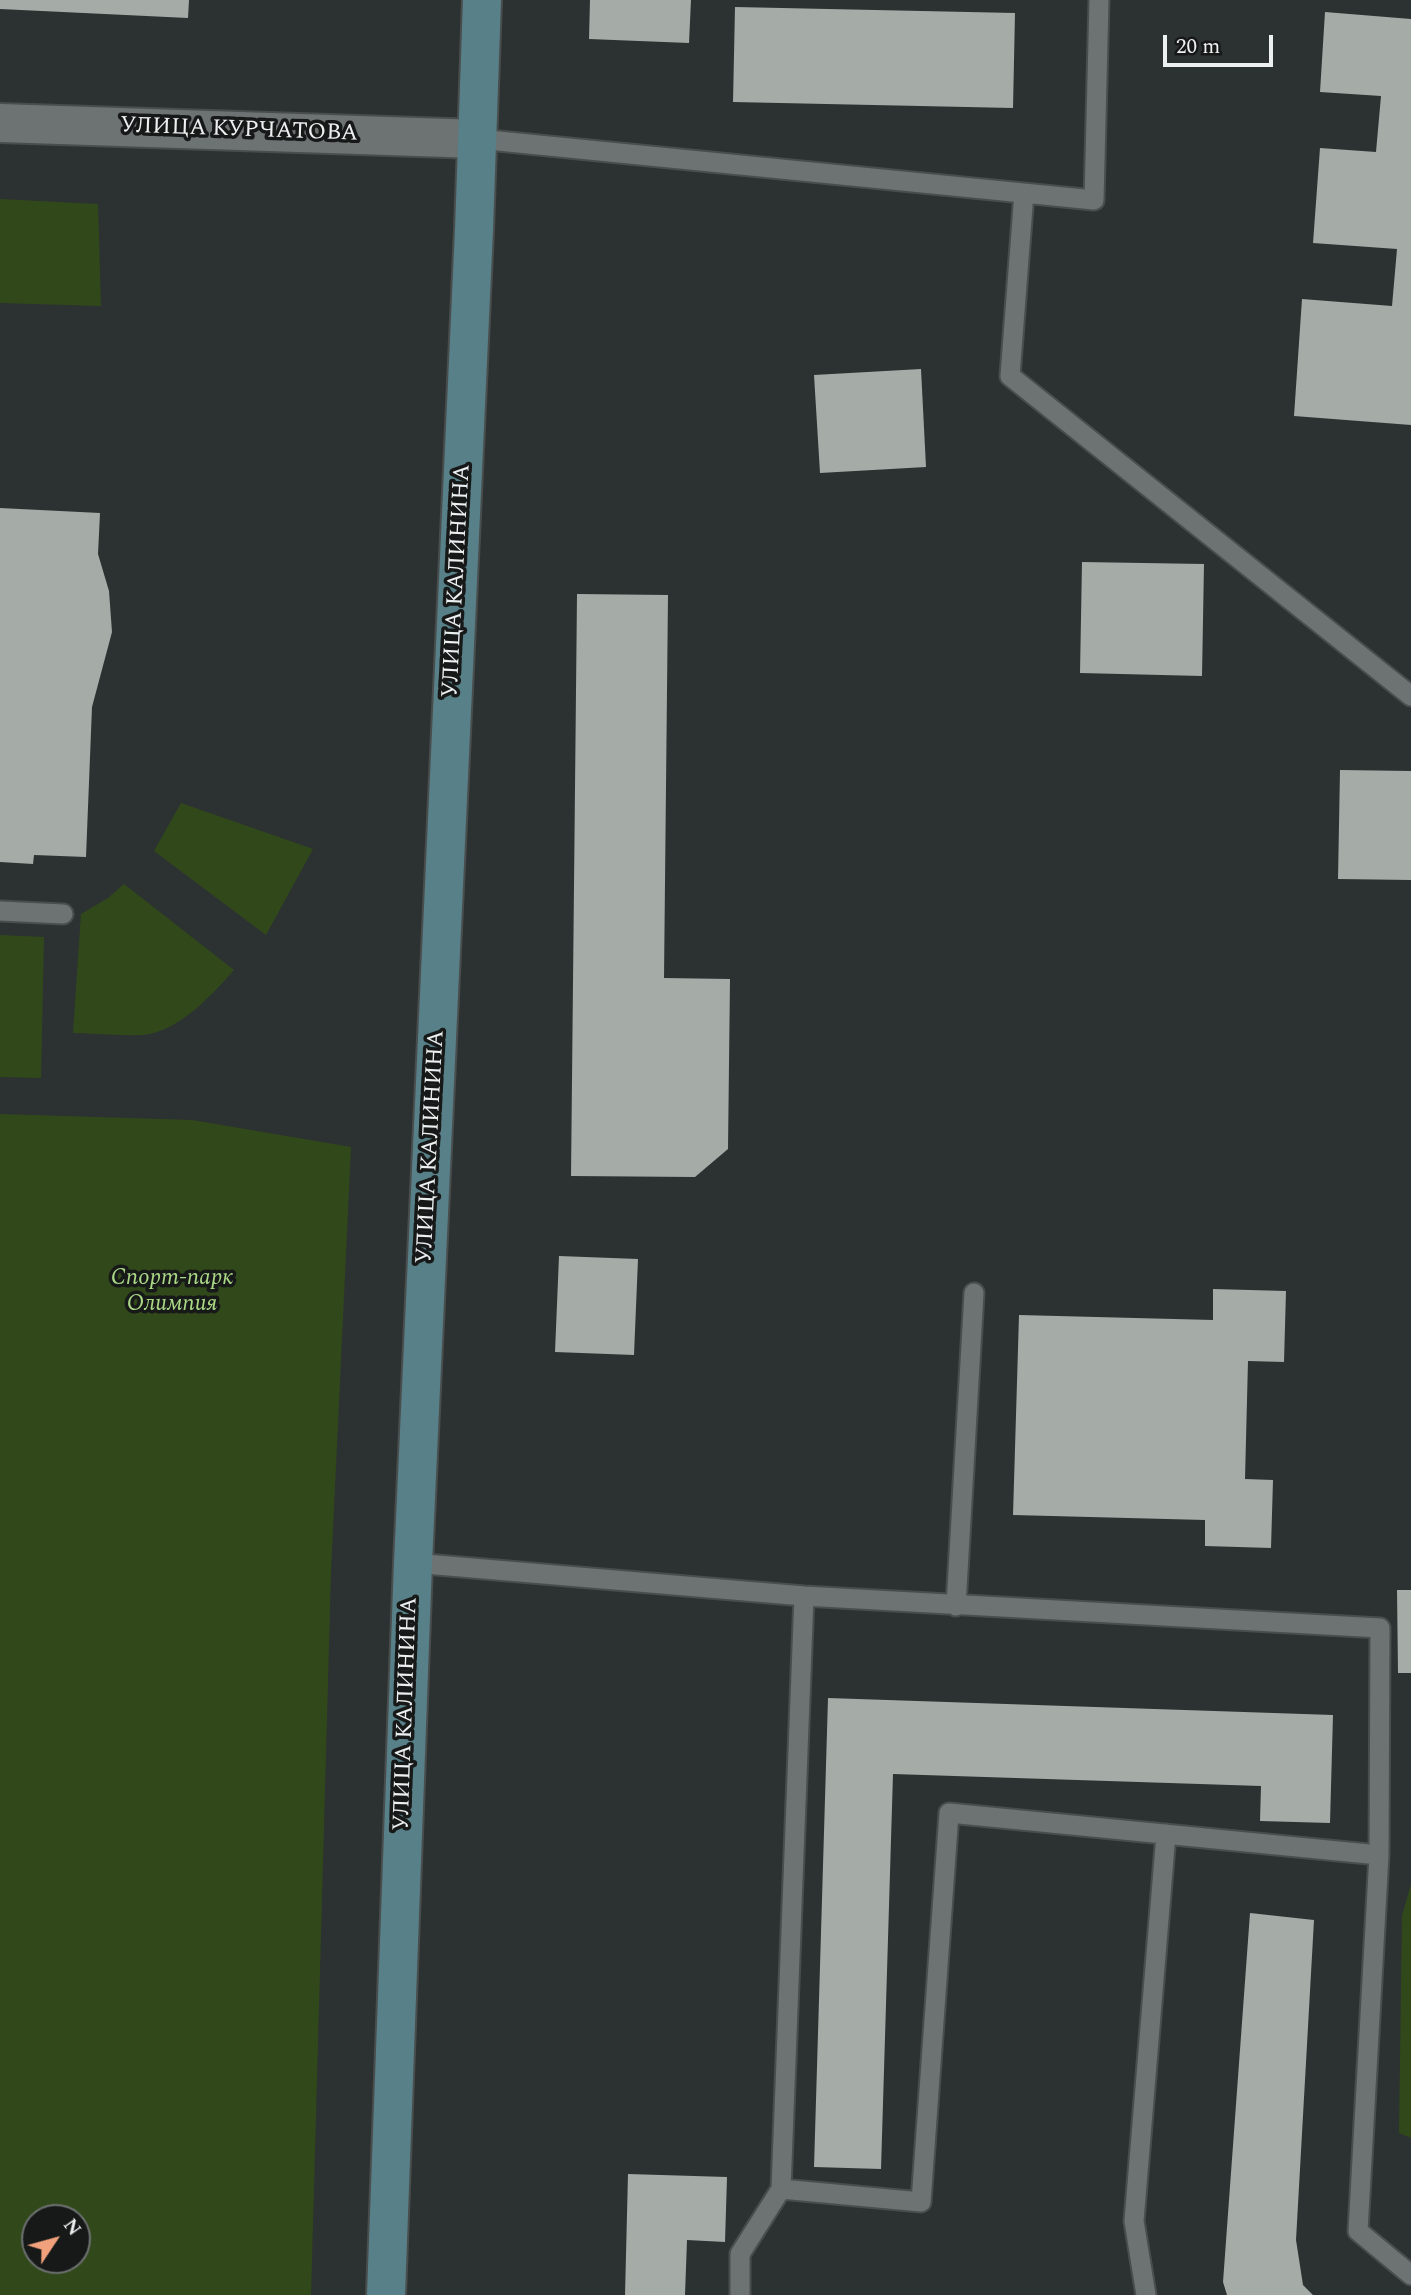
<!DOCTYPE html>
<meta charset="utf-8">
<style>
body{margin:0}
#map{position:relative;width:1411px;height:2295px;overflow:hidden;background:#2c3232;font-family:Spectral,serif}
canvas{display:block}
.north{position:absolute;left:21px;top:2204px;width:70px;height:70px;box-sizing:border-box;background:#171919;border:2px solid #6c6f6f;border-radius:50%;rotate:54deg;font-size:19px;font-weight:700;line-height:28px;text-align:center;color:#ecf0f0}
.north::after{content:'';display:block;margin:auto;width:24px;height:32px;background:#f1a17b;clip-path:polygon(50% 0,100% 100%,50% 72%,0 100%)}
.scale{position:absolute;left:1163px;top:35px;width:110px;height:32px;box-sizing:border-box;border:4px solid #ecf0f0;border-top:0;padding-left:9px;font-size:21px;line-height:24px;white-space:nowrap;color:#ecf0f0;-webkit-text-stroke:5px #171919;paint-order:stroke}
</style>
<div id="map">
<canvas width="1411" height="2295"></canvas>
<div class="north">N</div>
<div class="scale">20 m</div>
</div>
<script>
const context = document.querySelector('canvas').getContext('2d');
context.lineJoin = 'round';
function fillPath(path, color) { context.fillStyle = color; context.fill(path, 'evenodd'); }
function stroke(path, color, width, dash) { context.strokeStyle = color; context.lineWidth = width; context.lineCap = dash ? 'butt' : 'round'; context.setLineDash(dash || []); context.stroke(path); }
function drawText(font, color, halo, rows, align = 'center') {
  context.font = font + ' Spectral,serif'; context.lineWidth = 7; context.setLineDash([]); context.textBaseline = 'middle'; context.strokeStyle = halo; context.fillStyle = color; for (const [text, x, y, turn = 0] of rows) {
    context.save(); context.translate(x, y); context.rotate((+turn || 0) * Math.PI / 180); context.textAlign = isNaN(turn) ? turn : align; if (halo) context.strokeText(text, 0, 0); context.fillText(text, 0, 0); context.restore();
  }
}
const green = new Path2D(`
 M0,199L98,204L101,306L0,303Z
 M181,803L313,849L266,935L154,851Z
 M124,884L234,970C213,994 185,1024 154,1033C138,1038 92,1033 73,1033L81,914L108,898Z
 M0,935L44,937L41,1078L0,1077Z
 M0,1114L192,1120L351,1147L331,1572L311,2295H0ZM35,2218H77V2260H35Z
 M1411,1884V2138L1399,2133L1402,1916Z`);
const building = new Path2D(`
 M0,0H189L188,18L0,9Z
 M590,0H691L689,43L589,39Z
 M735,7L1015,13L1013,108L733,102Z
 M1325,12L1411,19V425L1294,416L1302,299L1392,306L1397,249L1313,243L1320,148L1376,152L1381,96L1320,92Z
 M921,369L926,467L820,473L814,375Z
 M0,508L100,513L98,554L109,591L112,632L92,707L86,857L34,855L33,864L0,862Z
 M1082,562L1204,564L1202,676L1080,673Z
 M577,594L668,595L664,978L730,979L728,1149L695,1177L571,1176Z
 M1340,770L1411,771V880L1338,879Z
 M559,1256L638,1259L634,1355L555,1352Z
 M1213,1289L1286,1291L1284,1362L1248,1361L1245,1479L1273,1480L1271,1548L1205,1546V1520L1013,1515L1019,1315L1213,1320Z
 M1397,1590H1411V1673H1398Z
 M828,1698L1333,1715L1330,1823L1260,1821L1261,1786L893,1774L881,2169L814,2167Z
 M1250,1913L1314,1920L1296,2240L1303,2285L1313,2295H1227L1223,2282Z
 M628,2174L727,2177L725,2242L687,2240L685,2295H625Z`);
const service = new Path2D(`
 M478,139L1094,200L1099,0
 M1024,193L1010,376L1411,696
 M0,911L63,914
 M413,1563L804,1596L1380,1628L1379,1855L1358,2231L1411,2275
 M956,1606L974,1293
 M781,2189L921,2202L949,1813L1379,1855
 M740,2295V2254L781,2189L804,1596
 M1146,2295L1134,2221L1166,1834`);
const tertiary = new Path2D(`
 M0,123L478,139`);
const secondary = new Path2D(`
 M386,2295L413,1563L474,230L482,0`);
const streetNames = [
 ["УЛИЦА КУРЧАТОВА",239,131,2],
 ["УЛИЦА КАЛИНИНА",458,581,-87],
 ["УЛИЦА КАЛИНИНА",432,1147,-87],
 ["УЛИЦА КАЛИНИНА",407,1714,-88]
];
const parkNames = [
 ["Спорт-парк",172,1279],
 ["Олимпия",172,1305]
];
fillPath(green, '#31491a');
fillPath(building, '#a5aba7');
stroke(service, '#494d4d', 23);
stroke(tertiary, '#494d4d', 42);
stroke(secondary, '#494d4d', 42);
stroke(service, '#6c7372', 19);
stroke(tertiary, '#6c7372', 38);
stroke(secondary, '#588088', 38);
drawText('23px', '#ecf0f0', '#171919', streetNames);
drawText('italic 23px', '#aad885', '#171919', parkNames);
</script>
